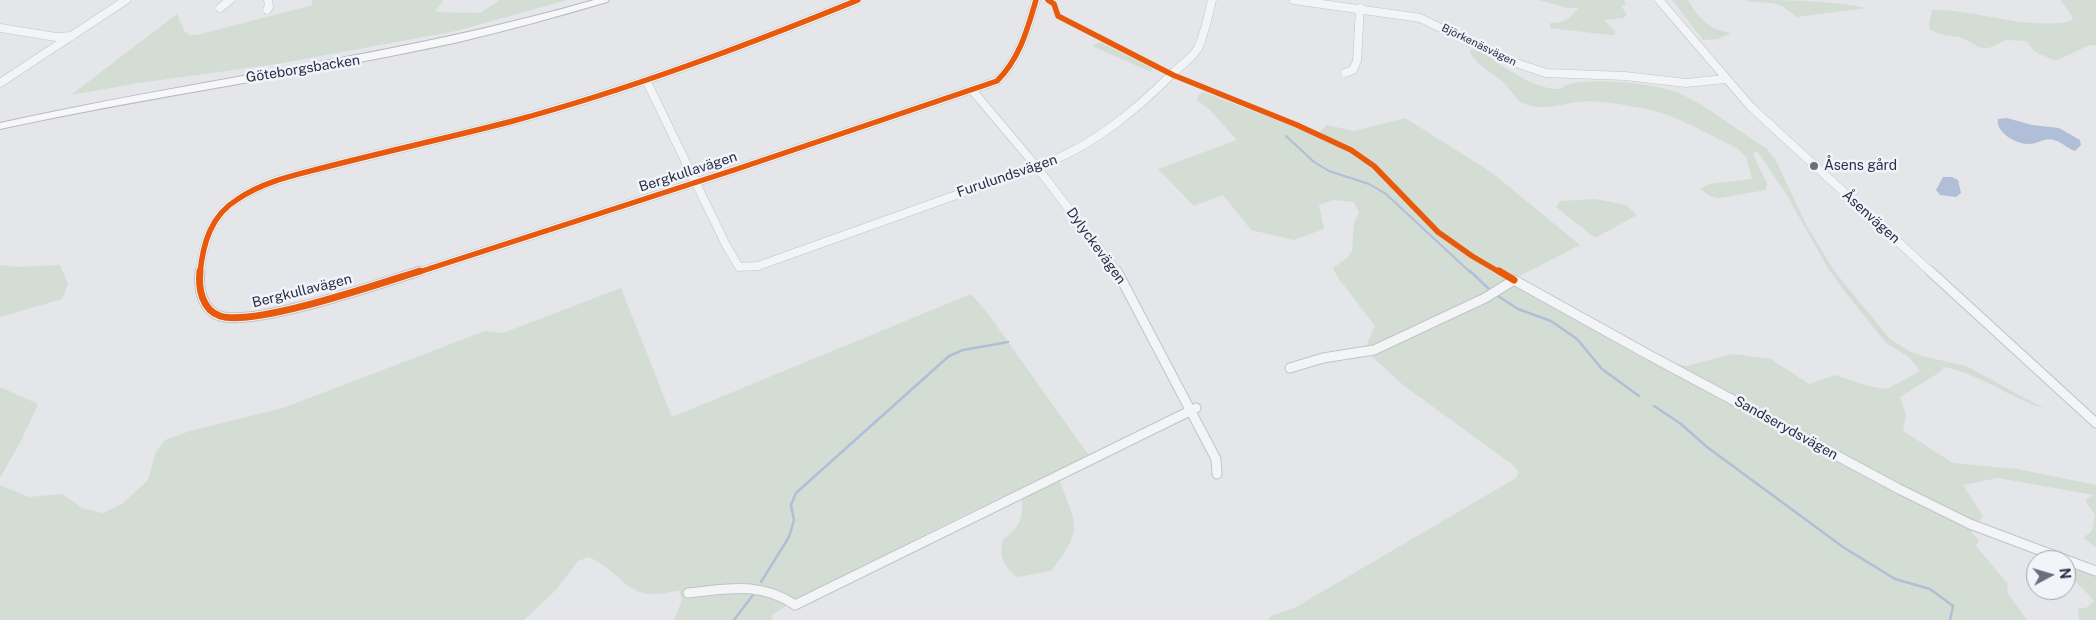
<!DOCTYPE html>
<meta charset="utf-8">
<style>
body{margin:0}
#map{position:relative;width:2096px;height:620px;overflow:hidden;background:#e4e6ea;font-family:"Public Sans",sans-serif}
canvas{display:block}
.north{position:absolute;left:2026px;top:550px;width:50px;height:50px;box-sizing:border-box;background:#f2f4f9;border:1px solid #a1a5b1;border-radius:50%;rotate:84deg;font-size:14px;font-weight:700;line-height:20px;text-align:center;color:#282f46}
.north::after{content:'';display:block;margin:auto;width:18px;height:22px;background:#6a6f7f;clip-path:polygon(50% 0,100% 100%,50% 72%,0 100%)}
</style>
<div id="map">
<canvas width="2096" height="620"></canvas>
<div class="north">N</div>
</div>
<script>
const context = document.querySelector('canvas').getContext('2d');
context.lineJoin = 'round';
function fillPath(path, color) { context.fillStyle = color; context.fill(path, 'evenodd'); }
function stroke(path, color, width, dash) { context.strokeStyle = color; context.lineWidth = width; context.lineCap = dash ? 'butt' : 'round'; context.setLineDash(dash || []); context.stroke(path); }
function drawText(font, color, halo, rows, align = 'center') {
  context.font = font + ' "Public Sans",sans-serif'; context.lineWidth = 5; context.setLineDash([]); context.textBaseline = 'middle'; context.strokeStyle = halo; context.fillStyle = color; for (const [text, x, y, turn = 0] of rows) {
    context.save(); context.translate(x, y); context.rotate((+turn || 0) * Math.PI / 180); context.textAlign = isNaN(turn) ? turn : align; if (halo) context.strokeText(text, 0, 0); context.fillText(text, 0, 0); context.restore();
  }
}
const green = new Path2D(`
 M311,0H443L435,12L480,13L500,0H567L456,31L277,64L139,83L71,95L177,14L185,32L189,35H197L313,5Z
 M1538,0H1624L1626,4L1621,6L1627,15L1623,18L1604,20L1615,31V35H1610L1550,28V23C1564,24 1571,17 1578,8H1568Z
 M1672,0H1688C1698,18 1710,30 1731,33L1718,39L1703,40Z
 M1745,0C1786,0 1827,0 1867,8L1797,17C1791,13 1784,6 1777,4C1766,1 1756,4 1745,0Z
 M2060,0H2096V45H2090L2055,61L2034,51L2027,41L2006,40L1989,48H1981L1960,37L1943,35L1931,30L1929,25L1932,10C1978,9 2024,31 2071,21L2073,17Z
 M1100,42L1152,68L1151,72L1092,46Z
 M1472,49C1485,51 1491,59 1502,66C1519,76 1540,90 1560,89C1575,74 1660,84 1679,93C1710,107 1737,131 1766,148L1775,159L1807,226L1835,272L1890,339L1907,350L1922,356L1966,366L2045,409C2010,398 1980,374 1944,367L1940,372L1900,397L1906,415L1903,431L1953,463L2017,469L2096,485V547L2083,538L2092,531L2095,515L2085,500L2094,495L1998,478L1963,485L1983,516L1971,533L1979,540L1976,546L2007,583L2008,594L2027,620H1268L1271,616L1296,607L1516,478L1519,473L1513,465L1403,385L1366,351V346L1375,326L1339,279L1333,268L1348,257L1352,251L1354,223L1359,213L1354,202L1333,200L1319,205L1324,229L1294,240L1251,230L1223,195L1194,206L1158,169L1237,140L1209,109L1197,100L1199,94L1203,92L1316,135L1327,125L1354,131L1405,118L1491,172L1580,245L1518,277L1515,285L1643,358L1687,366L1733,354L1771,359L1809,384L1835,375L1868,386L1887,389L1920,371L1909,357L1886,343L1842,288L1828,268L1786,194L1758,152H1755L1753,154L1767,184L1766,190L1719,198L1710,196L1700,189L1709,184L1752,179L1746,157L1737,148C1706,134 1676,114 1642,108C1623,105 1597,99 1578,102C1561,104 1543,111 1525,104C1515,100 1511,89 1504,83C1492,73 1478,66 1470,53Z
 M1595,199L1626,205L1637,215L1595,238L1556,207L1560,201Z
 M0,265L17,267L60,265L68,284L62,299L0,317Z
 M621,288L672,417L971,294L989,315L1085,450L1091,456C1018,488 946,523 875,560C840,577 803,593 771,616L773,620H674L682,600L679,590C625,605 629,576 589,557L578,561L555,591L524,620H0V485L29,497L62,494L84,509L103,513L122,504L148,480L156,452L165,440L190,431L283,408L485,331L503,333Z
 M0,387L38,404L21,441L0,478Z
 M1059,479C1077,527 1084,529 1051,571L1017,577C1003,565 999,558 1003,540C1021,525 1023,520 1022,496Z
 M2078,570L2096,576V620H2079L2078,609L2088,607L2094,601C2086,590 2075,583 2067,572Z`);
const water = new Path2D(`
 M2007,118L2032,125L2059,128L2080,140L2081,145L2075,151C2068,149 2062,142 2054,140C2044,137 2037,145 2028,144C2016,144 1995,132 1998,119Z
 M1943,177H1952L1958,180L1961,193L1956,197L1940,195L1936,190Z`);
const streamFar1 = new Path2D(`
 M1286,136L1314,162L1329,171L1369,184L1386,194L1471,273`);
const stream = new Path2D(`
 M1470,271L1489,289
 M1498,296L1518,309L1551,321L1577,339L1602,369L1639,396
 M1654,406L1681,424L1707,447L1843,547L1895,579L1930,589L1953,606L1950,620
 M761,582L789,537L794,520L791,505L796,493L949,356L963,350L1008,342
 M734,620L753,595`);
const minorFar1 = new Path2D(`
 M1294,0L1420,18L1507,60L1546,73L1625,76L1686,83L1725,79
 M1659,0L1751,107L1932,273
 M220,8L230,0
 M267,10L269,6L268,0
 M0,28L56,37L72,36
 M1345,73L1353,70L1357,61L1360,8
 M646,80L726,245L739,267L758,266L1054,160C1100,140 1138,108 1174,72C1182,65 1193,57 1198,48C1205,33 1208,16 1212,0
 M0,83L126,0
 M972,90L1036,166L1118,273
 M200,273C203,243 211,215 238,199C264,181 296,175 326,167C388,151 451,137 513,121C631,89 745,46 858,0
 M416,273L737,169L997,81C1020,58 1027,30 1036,0`);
const minor = new Path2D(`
 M200,271C198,288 202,310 220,316C255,327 381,283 420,271
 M1117,271L1216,459L1217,474
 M1930,271L2096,423
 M1290,368L1323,358L1374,350L1485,298L1514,280L1649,355L1899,489L1970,524L2066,560
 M2066,560L2096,571
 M688,593C727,589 760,581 795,605L1196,408`);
const highway = new Path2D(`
 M594,0H609L607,2C556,17 505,31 454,43C303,76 150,96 0,129V123C198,79 399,56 594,0Z`);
const cyclewayFar1 = new Path2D(`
 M1048,0L1054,4L1058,16L1173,75L1297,125L1351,150L1374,166L1438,232L1472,256L1501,273
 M200,273C203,243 211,215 238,199C264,181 296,175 326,167C388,151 451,137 513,121C631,89 745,46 858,0
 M416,273L737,169L997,81C1020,58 1027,30 1036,0`);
const cycleway = new Path2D(`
 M200,271C198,288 202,310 220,316C255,327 381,283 420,271
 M1499,271L1514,280`);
const markers = [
 [1814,166,5,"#6a6f7f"]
];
const farStreetnames = [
 ["Björkenäsvägen",1479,45,26]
];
const streetNames = [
 ["Göteborgsbacken",303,69,-9],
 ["Bergkullavägen",688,172,-18],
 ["Furulundsvägen",1007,176,-19],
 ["Åsenvägen",1871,217,42],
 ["Dylyckevägen",1096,246,54],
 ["Bergkullavägen",302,291,-14],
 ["Sandserydsvägen",1786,428,29]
];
const poiNames = [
 ["Åsens gård",1824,166]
];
fillPath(green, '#d3ddd4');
fillPath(water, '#b0bfd7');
stroke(streamFar1, '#b0bfd7', 2);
stroke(stream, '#b0bfd7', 2.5);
stroke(minorFar1, '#c1c3c8', 9);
stroke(minor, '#c1c3c8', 11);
stroke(highway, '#b6b9bf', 2);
stroke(minorFar1, '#f3f4f6', 8);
stroke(minor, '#f3f4f6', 9);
fillPath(highway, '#f7f7f8');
stroke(cyclewayFar1, '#e8590c', 5.5);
stroke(cycleway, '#e8590c', 7);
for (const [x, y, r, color] of markers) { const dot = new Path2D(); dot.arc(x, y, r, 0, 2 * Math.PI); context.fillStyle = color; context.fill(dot); stroke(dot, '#f2f4f9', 2); }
drawText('11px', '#282f46', '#f2f4f9', farStreetnames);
drawText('14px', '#282f46', '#f2f4f9', streetNames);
drawText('14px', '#282f46', '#f2f4f9', poiNames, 'left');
</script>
